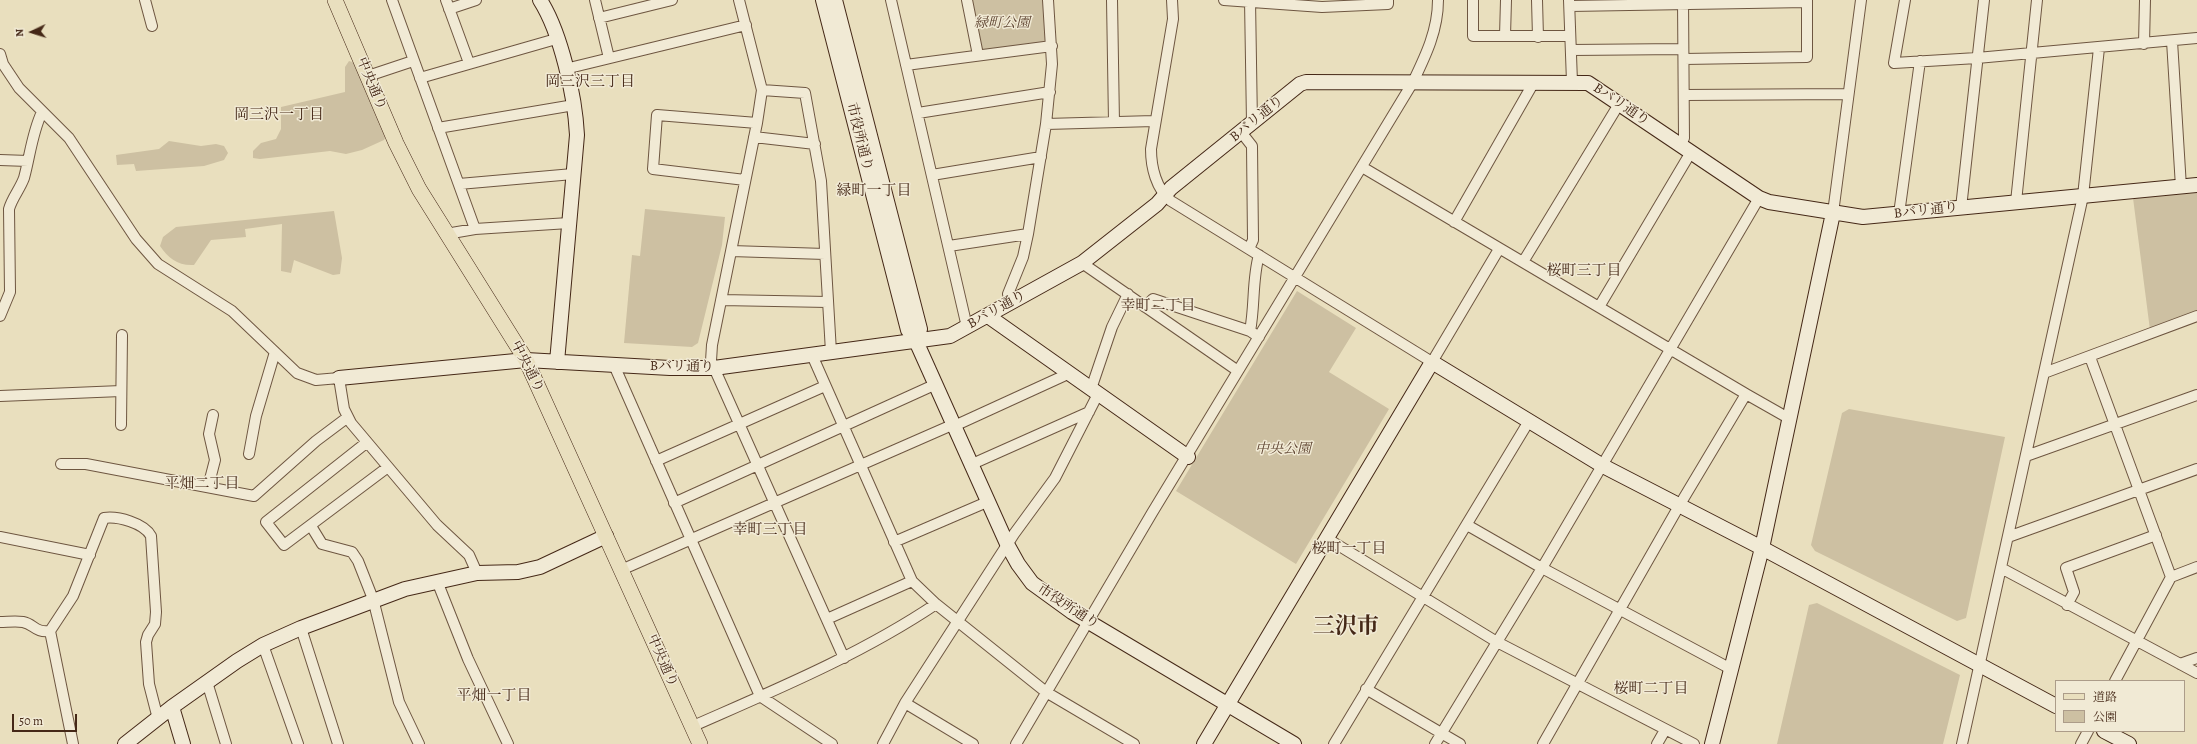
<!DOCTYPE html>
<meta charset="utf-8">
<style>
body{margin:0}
#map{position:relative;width:2197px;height:744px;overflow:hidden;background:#e9dfbe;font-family:Alegreya,"Noto Serif JP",serif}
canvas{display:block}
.legend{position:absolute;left:2055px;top:680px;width:130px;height:52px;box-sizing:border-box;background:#f1ead5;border:1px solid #ac9c89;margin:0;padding:5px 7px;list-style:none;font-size:12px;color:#452817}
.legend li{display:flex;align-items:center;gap:8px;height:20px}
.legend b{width:20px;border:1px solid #ac9c89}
.north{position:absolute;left:12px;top:12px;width:40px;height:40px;-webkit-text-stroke:3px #f1ead5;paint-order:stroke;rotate:266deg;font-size:11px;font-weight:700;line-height:16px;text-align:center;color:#452817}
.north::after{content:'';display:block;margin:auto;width:14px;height:18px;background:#452817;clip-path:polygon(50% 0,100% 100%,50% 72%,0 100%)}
.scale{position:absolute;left:12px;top:714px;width:65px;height:18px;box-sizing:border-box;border:2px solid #452817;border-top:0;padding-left:5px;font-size:12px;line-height:14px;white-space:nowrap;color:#452817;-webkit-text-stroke:3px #f1ead5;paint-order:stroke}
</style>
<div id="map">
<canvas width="2197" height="744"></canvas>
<ul class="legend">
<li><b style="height:5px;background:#e9dfbe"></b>道路</li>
<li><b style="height:11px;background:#cdc0a2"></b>公園</li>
</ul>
<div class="north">N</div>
<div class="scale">50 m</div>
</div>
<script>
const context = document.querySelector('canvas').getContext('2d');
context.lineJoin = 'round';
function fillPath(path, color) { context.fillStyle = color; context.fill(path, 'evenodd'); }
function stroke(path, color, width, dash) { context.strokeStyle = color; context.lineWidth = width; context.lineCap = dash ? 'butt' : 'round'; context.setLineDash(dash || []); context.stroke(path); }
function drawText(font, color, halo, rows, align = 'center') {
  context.font = font + ' Alegreya,"Noto Serif JP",serif'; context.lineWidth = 3; context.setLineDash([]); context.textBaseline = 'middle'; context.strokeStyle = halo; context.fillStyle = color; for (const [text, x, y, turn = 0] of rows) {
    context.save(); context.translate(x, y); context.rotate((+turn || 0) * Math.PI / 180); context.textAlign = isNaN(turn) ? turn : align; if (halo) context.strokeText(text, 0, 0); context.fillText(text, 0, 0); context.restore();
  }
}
const green = new Path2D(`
 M972,0H1044L1047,42L982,51Z
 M349,61L355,63L386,136L384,140L362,150L346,154L330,151L260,159L253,158V151L261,143L276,139L281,129V107L345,92V67Z
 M169,141L201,146L216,144L224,146L228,153L224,160L204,166L136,171L134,164L117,165L116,155L159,149Z
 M2197,193V312L2150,330L2133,198Z
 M645,209L725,217L722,245L698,343L692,347L624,343L632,255L640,256Z
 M334,211L342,258L340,274L333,275L294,260L291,273L281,271L282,224L245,229L246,237L211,240L194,265C178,266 168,258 160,246L163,237L176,227Z
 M1297,291L1356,328L1329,372L1389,409L1296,564L1176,491Z
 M1849,409L2005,437L1966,618L1957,621L1815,551L1811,545L1842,413Z
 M1817,603L1960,675L1943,744H1777L1809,605Z`);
const street = new Path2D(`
 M145,0L152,26
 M392,0L475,229
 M446,0L469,63
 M595,0L609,58
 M739,0L762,90L757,123L712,345L711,361L844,658
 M891,0L967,327
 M967,0L978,55
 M1112,0L1114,122
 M1172,0L1173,19L1151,149C1151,167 1156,189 1171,201L1432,362L1499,249
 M1224,0L1322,7L1388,4V0
 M1250,0L1252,123
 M1473,0V36H1570
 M1537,0L1538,37
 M1569,0L1572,82
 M1905,0L1894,63L1977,58L2197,38
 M1570,6L1807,2
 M449,9L476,0
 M599,18L672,0
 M1505,36L1506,0
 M2172,41L2181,187
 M2144,44L2145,0
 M1571,50L1683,49
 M0,54L3,64L19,88L69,138L136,239L158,264L232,311L297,373L316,380L339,378L344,409L351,423L437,525L469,555L477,573
 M1684,59L1807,57V0
 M906,65L1052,46
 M565,69L746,25
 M368,76L413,61
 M420,78L556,39
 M762,90L805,93L821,181L831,352
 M1684,95L1847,94
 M918,113L1050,92
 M1046,124L1154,121
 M438,128L574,105
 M1241,132L1252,146L1253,240L1249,249
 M754,137L815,144
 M1681,145L1684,138L1683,0
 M0,160L28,161
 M1362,167L1746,394L1679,506L1543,744
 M932,175L1041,157
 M745,180L653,169L657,115L757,123
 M459,184L573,174
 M2016,202L2037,0
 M1961,208L1984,0
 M1833,213L1861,0
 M1899,214L1920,61
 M1454,222L1534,82
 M446,234L475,229L569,223
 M949,246L1028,234
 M731,251L825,254
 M1523,262L1619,104
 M1082,263L1238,371
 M721,300L828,302
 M1010,303L1008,294L1023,257L1028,234L1046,124L1052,64L1048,0
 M1145,307L1153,299L1250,331L1259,337
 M1599,307L1691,152
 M0,316L10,292L9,209C12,198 20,189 24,178C30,156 32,133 42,112
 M1250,331C1255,306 1252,279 1259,255
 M2090,357L2171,577
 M614,365L760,696L832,744
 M2044,373L2197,316
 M1091,389L1112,327L1128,294
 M1746,394L1790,419
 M0,396L121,391
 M121,425L122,335
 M952,427L1070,373
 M366,443L266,522L284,545L388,467
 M249,454L256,416L275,352
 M2026,456L2197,395
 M656,461L825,386
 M61,464H86L254,496L316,441L348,417
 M970,465L1089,412
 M208,487L215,460L209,434L213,415
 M674,503L934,385
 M1467,525L1542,568L1731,669
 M311,526L322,544L352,552L358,561L373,599L399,702L419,744
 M0,537L90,555
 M2008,537L2197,469
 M1328,539L1497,642L1694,744
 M894,542L987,502
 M2001,568L2197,673
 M621,570L952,425
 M437,581L468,659L508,744
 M936,604L1046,692L1134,744
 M2067,605L2074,592L2066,568L2156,535
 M827,619L912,581
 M0,622C7,622 16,621 23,622C34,624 35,633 50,631
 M301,628L338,744
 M263,645L298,744
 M2180,664L2197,658
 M2115,681L2171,577L2197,567
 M207,682L226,744
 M1366,689L1460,744
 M691,727C775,690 860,655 936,604L912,581L812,355
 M73,744L50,631L73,596L104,518C118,516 144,523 151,536L156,612L155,624L148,635L146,642L149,684L158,719
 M883,744L905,703
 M973,744L905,703L1014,534L1055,478L1098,394
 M1016,744L1152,513L1413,82C1426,55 1438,30 1438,0
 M1334,744L1529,421
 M1435,744L1542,568L1759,198
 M1657,744L1665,730
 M1962,744L2083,196L2099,48
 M2081,744L2088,731`);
const secondary = new Path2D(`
 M540,0C561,33 575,96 577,135L557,362
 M823,0L908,330L916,341L1008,546L1018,564L1032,583L1072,612L1294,744
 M835,0L920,329L916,341
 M988,316L1188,457
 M339,378L526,360L670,368H714L950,336L1082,263L1157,204L1171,188L1300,84L1306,82L1588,83L1759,198L1769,202L1863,217L2197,185
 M172,707L183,744
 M2104,731L2129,744
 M125,744L172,707L237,661L263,645L301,628L405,589L477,573L518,572L540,567L606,536
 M1204,744L1432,362L1603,466L1762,548L2056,706
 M1712,744L1762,548L1833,213`);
const primary = new Path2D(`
 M335,0L396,143L419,189L526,360L700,744`);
const parkNames = [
 ["緑町公園",1002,24],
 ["中央公園",1283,450]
];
const streetNames = [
 ["中央通り",371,84,67],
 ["Bバリ通り",1621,105,34],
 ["Bバリ通り",1257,119,-39],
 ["市役所通り",859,137,76],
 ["Bバリ通り",1926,211,-6],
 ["Bバリ通り",997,310,-29],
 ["中央通り",527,367,63],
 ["Bバリ通り",682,367,1],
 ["市役所通り",1068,607,33],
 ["中央通り",662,661,66]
];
const neighbourhoodNames = [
 ["岡三沢三丁目",590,82],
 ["岡三沢一丁目",279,115],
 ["緑町一丁目",874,191],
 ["桜町三丁目",1584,271],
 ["幸町二丁目",1158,306],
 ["平畑二丁目",202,484],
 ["幸町三丁目",770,530],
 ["桜町一丁目",1349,549],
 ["桜町二丁目",1651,689],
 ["平畑一丁目",494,696]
];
const townNames = [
 ["三沢市",1346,628]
];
fillPath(green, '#cdc0a2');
stroke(street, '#6e5641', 12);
stroke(secondary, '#452817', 16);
stroke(primary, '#452817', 16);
stroke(street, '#f1ead5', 10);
stroke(secondary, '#f1ead5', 14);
stroke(primary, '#e9dfbe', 15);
drawText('italic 14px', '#604633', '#f1ead5', parkNames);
drawText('14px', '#452817', '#f1ead5', streetNames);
drawText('15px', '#452817', '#f1ead5', neighbourhoodNames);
drawText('bold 22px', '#452817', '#f1ead5', townNames);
</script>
